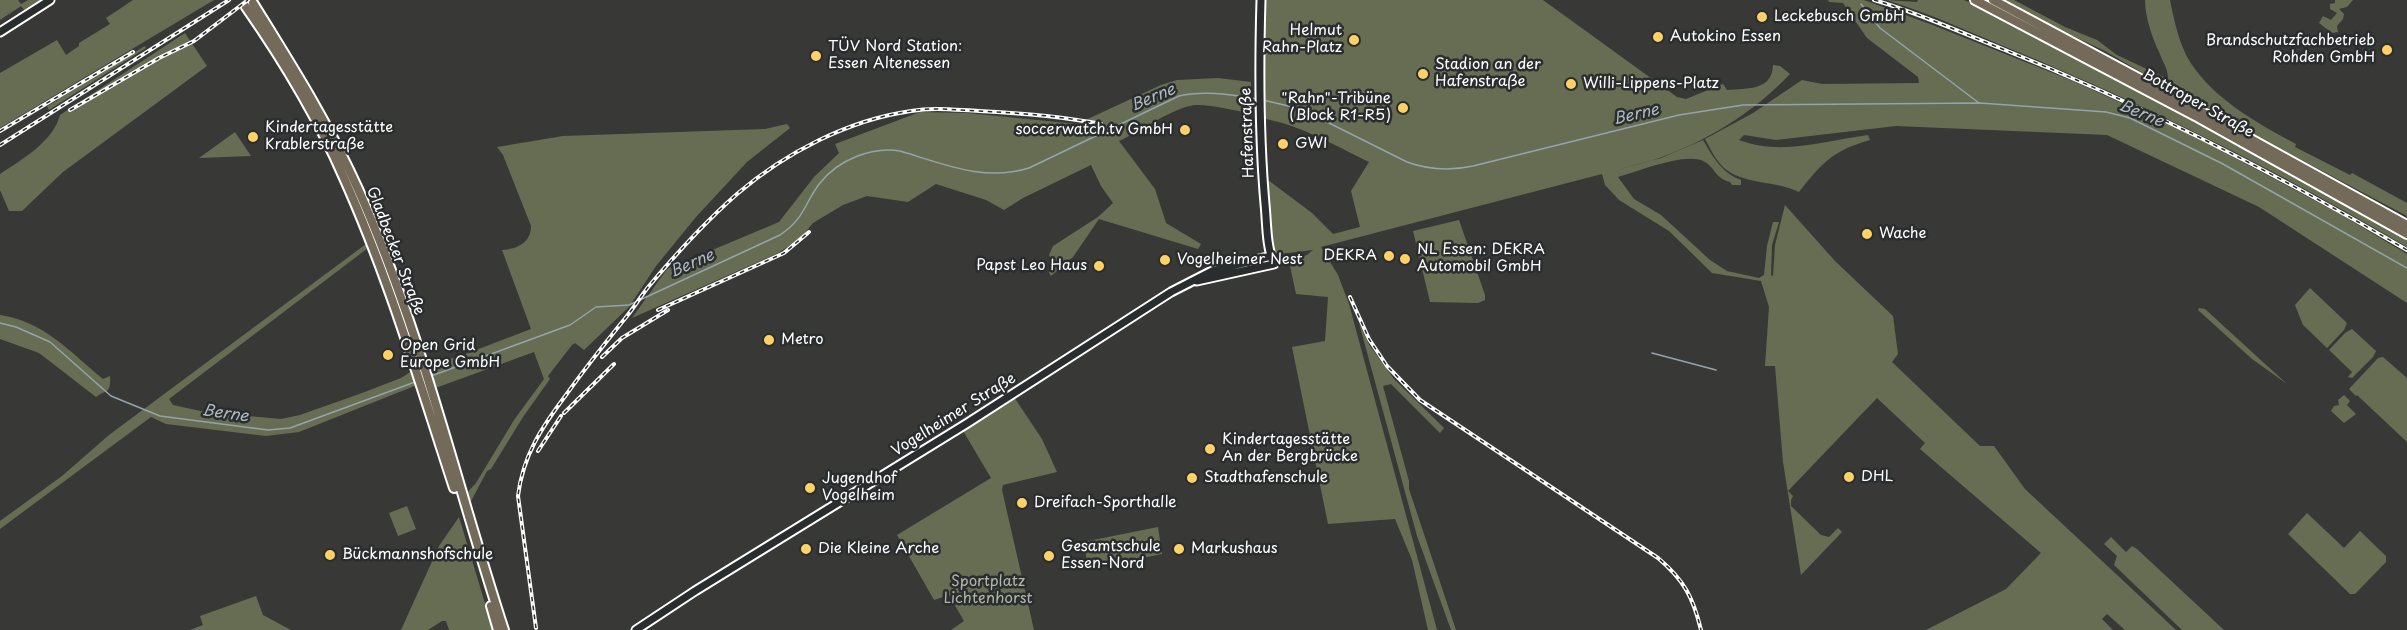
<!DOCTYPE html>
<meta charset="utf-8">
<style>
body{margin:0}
canvas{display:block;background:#383837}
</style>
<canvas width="2407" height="630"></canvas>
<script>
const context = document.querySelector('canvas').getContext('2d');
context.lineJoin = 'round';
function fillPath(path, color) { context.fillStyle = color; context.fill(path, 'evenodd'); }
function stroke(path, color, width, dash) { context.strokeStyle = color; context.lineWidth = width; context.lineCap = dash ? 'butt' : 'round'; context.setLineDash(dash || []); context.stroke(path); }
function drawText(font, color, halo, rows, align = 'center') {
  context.font = font + ' "Playpen Sans",sans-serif'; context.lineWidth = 5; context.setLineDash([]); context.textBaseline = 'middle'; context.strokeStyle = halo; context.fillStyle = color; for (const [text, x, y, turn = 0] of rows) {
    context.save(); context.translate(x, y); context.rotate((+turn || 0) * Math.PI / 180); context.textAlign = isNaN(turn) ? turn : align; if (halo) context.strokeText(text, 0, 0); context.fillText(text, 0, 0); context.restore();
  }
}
const green = new Path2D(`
 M0,0H18L21,4L28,0H40L24,10L21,6L0,20Z
 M133,0H214L0,128V73L57,40L66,55L79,46V43L110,24L106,18Z
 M1262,0H1543L1677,97L1686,99L1723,84L1727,90C1748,88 1772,91 1773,65L1780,66L1790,74C1754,112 1709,140 1659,158C1645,163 1629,166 1615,170L1661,158L1703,140C1713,157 1722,173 1741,180V185H1732L1730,182C1715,178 1716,169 1705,162C1688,151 1637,172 1618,177L1634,199L1661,215L1710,260L1727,271L1759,278L1764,275L1767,246L1773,222H1779L1772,245L1771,275L1773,276L1775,245L1785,205L1835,261L1893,316L1898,354L1892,362L1980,446H1994L2025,489L2176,630H2125L2107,614L2102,619L2113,630H1926L2006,589L2041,553L1920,449L1925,443L1877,398L1788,491L1793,496L1791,500V506L1821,535L1829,537L1838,528L1842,532L1801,575L1783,462L1775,366H1765L1769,307L1761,281L1712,273L1669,231L1619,200L1605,185L1602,174L1321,247L1338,275L1349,304L1437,630H1428L1412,560L1395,519L1328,524L1292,347L1325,341L1328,297L1296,294L1289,261L1307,255L1313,250L1271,255C1268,229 1268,204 1264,177L1312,213L1333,234L1360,227L1351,191L1369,162C1334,145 1299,124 1260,118Z
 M1828,0H1864L1930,24L2073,81L2194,136L2340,214L2407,254V303L2259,207L2107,135L1896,126L1776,140L1744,135L1739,140C1780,156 1825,141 1868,135L1870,140C1832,151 1823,162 1799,192C1775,180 1742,185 1723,167C1715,159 1710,148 1705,139L1753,113L1802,80L1822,84L1919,83L1918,77L1867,38L1843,3L1829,2Z
 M1886,0L1917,2L1918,0H1964L1990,12L2102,71L2407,239V247C2280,172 2149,106 2013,50C1971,33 1930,13 1886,0Z
 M2005,0H2014L2065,27L2097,40L2117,55L2168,79C2168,68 2163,63 2159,52C2152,37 2145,17 2145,0H2170C2174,20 2179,44 2190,62C2215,100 2257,123 2296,144L2295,147L2350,175L2352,173L2407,203V216L2196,104L2105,51L2058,29Z
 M2335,0H2353L2347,7L2339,9L2344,14L2343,19L2337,26L2338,32L2332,33L2319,23L2323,16L2331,20L2337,13L2330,9V4L2335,3Z
 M185,33L207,66L63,172L22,211H9L0,190V174C21,160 53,142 60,115Z
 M145,46L146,48L49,110L47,106L58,100V98Z
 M1218,78L1251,82V113C1235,111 1210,104 1195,105C1174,107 1139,132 1119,141L1155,189L1166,223L1201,244L1198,249L1099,219L1073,257L1051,276L1049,273L1053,263L1049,255L1053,246L1098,217L1113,203L1101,186L1091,165L1023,198L1004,210L986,200L936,184L908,202L867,196L843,205L813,223L798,241L776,254L632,318L667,269L779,222L814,177L839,153L835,144L920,112L967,113L1077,124L1161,85L1177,80Z
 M787,124L790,128L747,162L696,217L656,266L629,307L584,350L575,343L572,345L548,376L550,379L523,417L491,469L487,471L469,505L463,497L476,483L514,420L544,379L534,352L430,390L428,385L421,393L417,385L299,432L266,436L166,424L151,417L0,529V521L62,476L109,435L366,244L368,248L169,399L173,405L205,412L281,419L300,415L362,393L401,378L412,371L463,355L531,329L502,250C517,249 531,243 531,226L503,155L497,147L563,136L765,129Z
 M235,132L251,156L199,158Z
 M1459,220L1485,295V300L1478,303L1430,302L1413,231Z
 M2310,288L2347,323L2344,330L2327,348L2303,325L2295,305Z
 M2199,308L2205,309L2287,384L2252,359L2198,310Z
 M0,315C44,321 71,353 103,379L110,376C111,395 106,389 96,397L39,353L0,339Z
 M1359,323L1370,346L1394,379L1444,428L1440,433L1391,384L1383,386L1409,481V489L1456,630H1451L1417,536Z
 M2352,329L2376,351L2373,357L2352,378L2348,377L2352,372L2329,350L2345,333Z
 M2383,357L2407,378V442L2357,395L2356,396L2349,389L2378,358Z
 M2344,395L2350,401L2347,405L2356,414L2344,423L2331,411L2334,406L2339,405L2338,400Z
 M1014,397L1042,439L1057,472L1003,485L1002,490L1034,630H951L964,621L949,595L934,600L897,535L991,478L962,429Z
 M407,506L416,529L398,536L389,513Z
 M2307,513L2344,548L2360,531L2386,556V562L2355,594H2350L2288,534Z
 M459,517L493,630H449L446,621H442L428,630H401L439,546Z
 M1158,527L1162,554L1089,569L1083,542Z
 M2111,537L2126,552L2132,546L2137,549L2224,630H2182L2114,565L2117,556L2104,544Z
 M256,596L263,615L291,630H190L203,625L200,616Z`);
const stream = new Path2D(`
 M1861,4L1880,28L1979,103
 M1263,100L1301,109L1407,162C1429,170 1450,171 1473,166L1679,115L1743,105L1980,103L2106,112L2130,118L2223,164L2407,268
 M0,323L16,327L50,342L111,396L160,416L268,430L290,428L415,382
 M1652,353L1716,370
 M431,376L570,325L596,307L629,305L780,235C806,217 803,205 820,183C838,160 872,146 900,151C944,164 984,182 1029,168L1179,96C1205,90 1232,95 1258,99`);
const secondary = new Path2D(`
 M0,32L50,0
 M1197,281L1274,264C1266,246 1267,223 1265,204C1259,136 1259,68 1261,0
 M636,630L695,591L966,424L1171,292L1212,271L1271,256`);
const primary = new Path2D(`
 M1975,0L2199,118L2407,234
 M1993,0L2189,105L2407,225
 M253,3C290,63 329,124 358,189C421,330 456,483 504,630
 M246,7C283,60 318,118 344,178C389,278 420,384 454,488
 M491,606L498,630`);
const rail = new Path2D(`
 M1874,0C1919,13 1962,33 2005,50C2145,106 2277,174 2407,250
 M70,110L159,58L194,41L248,0
 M0,131L133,52
 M0,145L229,0
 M1350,297L1369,339L1387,366L1420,400L1658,558C1684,580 1693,597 1701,630
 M658,310L784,253L809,232
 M602,357L622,338L668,310
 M564,413L614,364
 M538,451L561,416
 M536,628L518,496C523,455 542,427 566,395C586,367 606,342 627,316C635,306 641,296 649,286C676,254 705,222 737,194C785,153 848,120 911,111C934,107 956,110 979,111C1020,113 1060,116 1101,124`);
const markers = [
 [1762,17,6,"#ffd166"],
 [1658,37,6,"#ffd166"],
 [1354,40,6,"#ffd166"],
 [2387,50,6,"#ffd166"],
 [816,56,6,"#ffd166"],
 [1423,74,6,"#ffd166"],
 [1571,84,6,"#ffd166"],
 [1403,108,6,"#ffd166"],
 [1185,130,6,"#ffd166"],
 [253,137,6,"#ffd166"],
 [1283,144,6,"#ffd166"],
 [1867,234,6,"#ffd166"],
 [1389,256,6,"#ffd166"],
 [1405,259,6,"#ffd166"],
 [1165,260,6,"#ffd166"],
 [1099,266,6,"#ffd166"],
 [769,340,6,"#ffd166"],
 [388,355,6,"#ffd166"],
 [1210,449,6,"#ffd166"],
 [1849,477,6,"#ffd166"],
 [1192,478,6,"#ffd166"],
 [810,488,6,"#ffd166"],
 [1022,503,6,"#ffd166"],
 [806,549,6,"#ffd166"],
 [1179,549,6,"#ffd166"],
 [330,555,6,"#ffd166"],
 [1049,556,6,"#ffd166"]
];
const poiNames = [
 ["Leckebusch GmbH",1774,17],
 ["Helmut",1342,31,"right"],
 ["Rahn-Platz",1342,48,"right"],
 ["Autokino Essen",1670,37],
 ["Brandschutzfachbetrieb",2375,41,"right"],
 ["Rohden GmbH",2375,58,"right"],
 ["TÜV Nord Station:",828,47],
 ["Essen Altenessen",828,64],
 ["Stadion an der",1435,65],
 ["Hafenstraße",1435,82],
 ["Willi-Lippens-Platz",1583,84],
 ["\"Rahn\"-Tribüne",1391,99,"right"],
 ["(Block R1-R5)",1391,116,"right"],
 ["Kindertagesstätte",265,128],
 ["Krablerstraße",265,145],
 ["soccerwatch.tv GmbH",1173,130,"right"],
 ["GWI",1295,144],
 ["Wache",1879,234],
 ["NL Essen: DEKRA",1417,250],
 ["Automobil GmbH",1417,267],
 ["DEKRA",1377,256,"right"],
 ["Vogelheimer Nest",1177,260],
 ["Papst Leo Haus",1087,266,"right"],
 ["Metro",781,340],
 ["Open Grid",400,346],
 ["Europe GmbH",400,363],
 ["Kindertagesstätte",1222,440],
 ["An der Bergbrücke",1222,457],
 ["DHL",1861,477],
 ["Stadthafenschule",1204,478],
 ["Jugendhof",822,479],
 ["Vogelheim",822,496],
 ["Dreifach-Sporthalle",1034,503],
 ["Gesamtschule",1061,547],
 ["Essen-Nord",1061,564],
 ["Die Kleine Arche",818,549],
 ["Markushaus",1191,549],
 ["Bückmannshofschule",342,555]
];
const streetNames = [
 ["Bottroper Straße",2198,104,29],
 ["Hafenstraße",1248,133,-92],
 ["Gladbecker Straße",395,251,69],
 ["Vogelheimer Straße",954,415,-32]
];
const parkNames = [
 ["Sportplatz",988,582],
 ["Lichtenhorst",988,599]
];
const waterNames = [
 ["Berne",1153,98,-23],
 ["Berne",2141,114,22],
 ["Berne",1636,115,-13],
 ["Berne",692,264,-24],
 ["Berne",225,414,8]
];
fillPath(green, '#666d53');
stroke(stream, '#96a3ac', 1.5);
stroke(secondary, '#fff', 11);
stroke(primary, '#fff', 12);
stroke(secondary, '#2a2d2e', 7);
stroke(primary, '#746a5a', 8);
stroke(rail, '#fff', 4);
stroke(rail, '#2a2d2e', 1.5, [4.5]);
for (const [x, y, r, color] of markers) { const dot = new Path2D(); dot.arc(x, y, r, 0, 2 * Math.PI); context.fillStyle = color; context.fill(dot); stroke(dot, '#2a2d2e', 2); }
drawText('15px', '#fff', '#2a2d2e', poiNames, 'left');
drawText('15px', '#fff', '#2a2d2e', streetNames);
drawText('15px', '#b2b6a9', '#2a2d2e', parkNames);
drawText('italic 16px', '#b0bac0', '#2a2d2e', waterNames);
</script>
